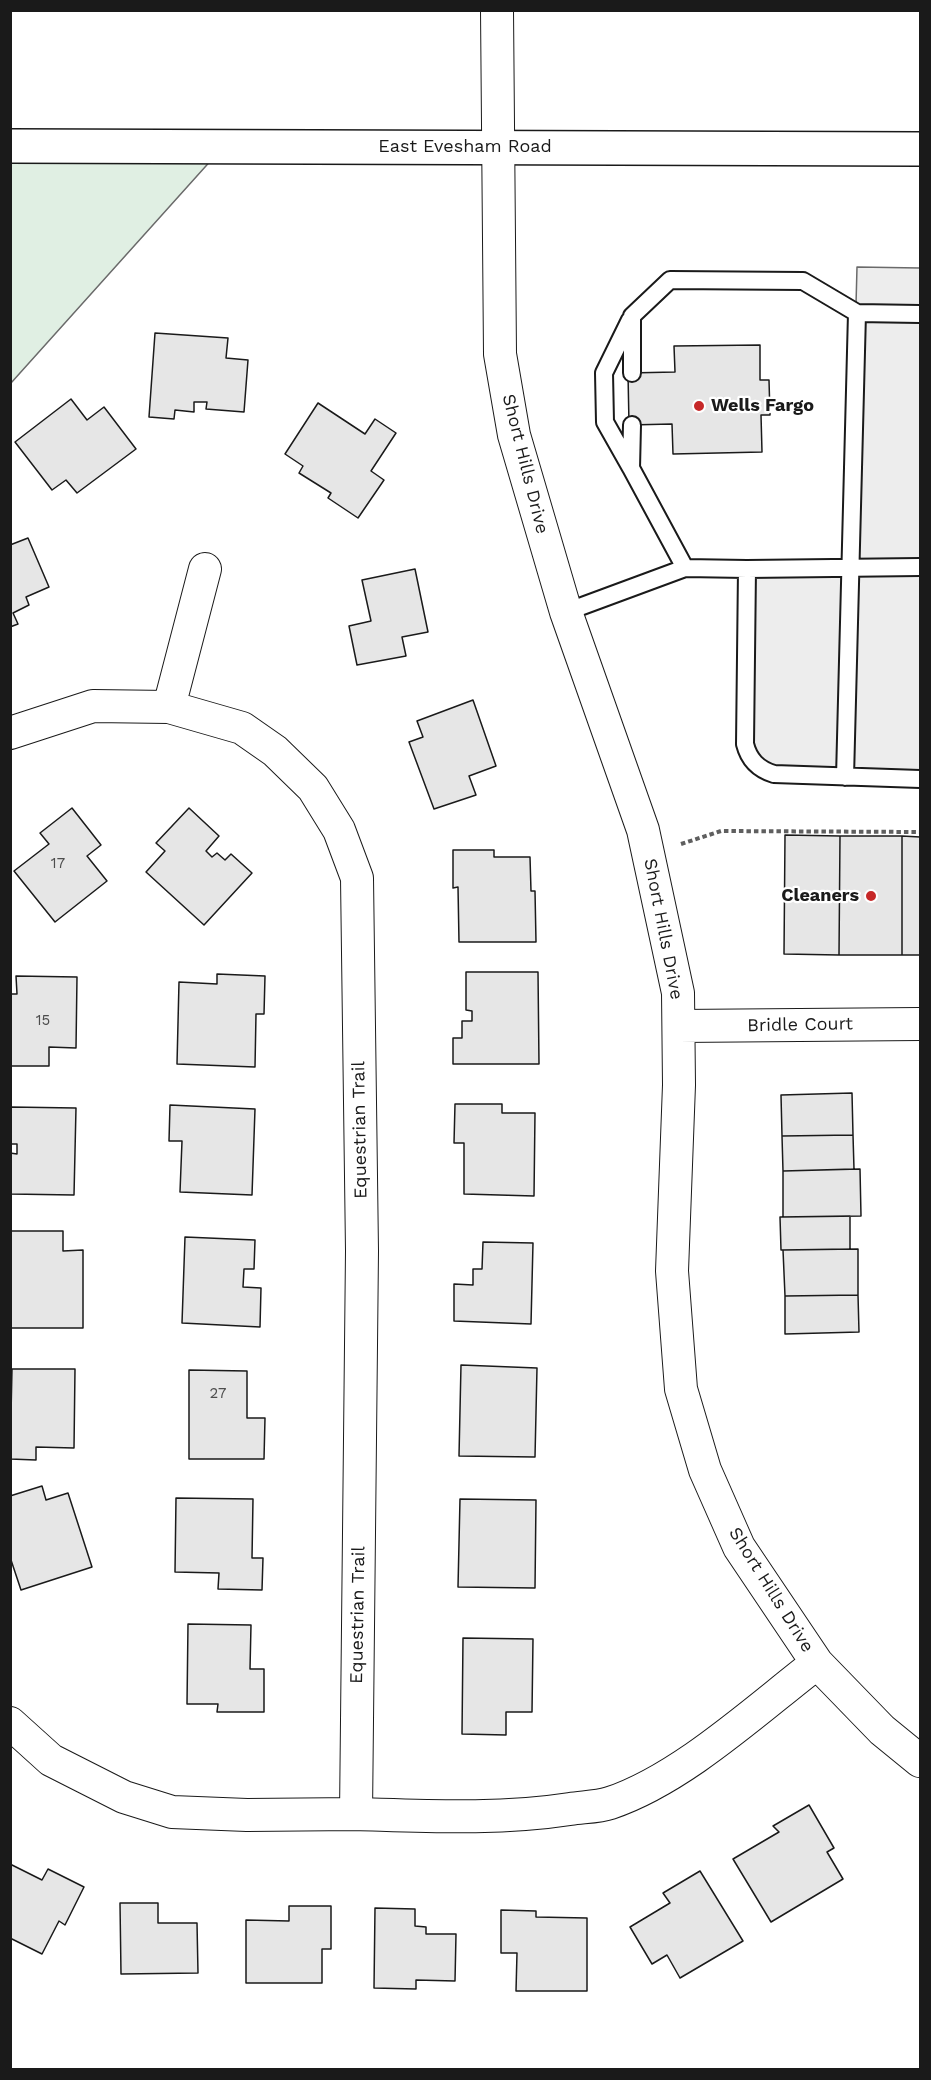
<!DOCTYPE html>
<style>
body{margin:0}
#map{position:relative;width:931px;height:2080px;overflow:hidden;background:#fff;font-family:"Work Sans",sans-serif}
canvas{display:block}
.frame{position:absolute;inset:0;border:12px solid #1a1a1a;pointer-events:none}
</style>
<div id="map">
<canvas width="931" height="2080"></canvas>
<div class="frame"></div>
</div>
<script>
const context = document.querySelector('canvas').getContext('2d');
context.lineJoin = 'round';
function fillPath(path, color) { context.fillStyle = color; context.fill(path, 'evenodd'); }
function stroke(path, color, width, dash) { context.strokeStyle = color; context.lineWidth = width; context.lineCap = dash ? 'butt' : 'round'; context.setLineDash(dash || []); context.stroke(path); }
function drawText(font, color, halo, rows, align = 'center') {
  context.font = font + ' "Work Sans",sans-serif'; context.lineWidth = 4.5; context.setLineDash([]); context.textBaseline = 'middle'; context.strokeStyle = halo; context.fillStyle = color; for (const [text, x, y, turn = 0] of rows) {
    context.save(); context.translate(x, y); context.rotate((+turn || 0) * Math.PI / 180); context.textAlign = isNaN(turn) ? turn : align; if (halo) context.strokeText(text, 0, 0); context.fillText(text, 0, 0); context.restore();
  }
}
const green = new Path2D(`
 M11,146L223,147L11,383Z`);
const parking = new Path2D(`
 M857,267L920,268V779L774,774L748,754L747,569L849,568Z`);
const building = new Path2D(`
 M155,333L228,338L226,358L248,360L244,412L206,409L207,402H194V412L175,410L174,419L149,417Z
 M760,345V380H769L770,415H761L762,452L673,454L672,424L629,425L628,373L675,372L674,346Z
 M71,399L87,420L104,407L136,449L77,493L66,480L52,490L15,442Z
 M318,403L365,434L375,419L396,433L371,471L384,480L358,518L328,498L331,493L299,473L303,466L285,454Z
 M28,538L49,587L26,597L29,605L13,613L18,624L10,627V545Z
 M415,569L428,632L402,637L406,656L357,665L349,626L371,621L362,580Z
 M473,700L496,766L469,776L476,795L434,809L409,742L423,737L417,721Z
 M72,808L101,845L87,856L107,881L55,922L14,871L49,844L40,833Z
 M189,808L219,836L206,851L212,857L217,853L225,860L231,854L252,873L204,925L146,872L165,851L156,843Z
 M785,835L840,836L839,955L784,954Z
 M840,836H902V955H839Z
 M902,836L920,837V955H902Z
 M453,850H494V857H530L531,891H535L536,942H459L458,887L453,888Z
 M466,972H538L539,1064H453V1038H462V1021H472V1011L466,1010Z
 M217,974L265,976L264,1014H256L255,1067L177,1064L179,982L217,984Z
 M16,976L77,977L76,1048L49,1047V1066H10V994H17Z
 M852,1093L853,1135L782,1136L781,1095Z
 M455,1104H502V1113H535L534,1196L464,1194V1143H454Z
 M170,1105L255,1109L252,1195L180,1192L182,1141H169Z
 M10,1107L76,1108L74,1195L10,1194V1153L17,1154V1144H10Z
 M853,1135L854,1169L783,1171L782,1136Z
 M860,1169L861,1216L783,1217V1171Z
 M850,1216V1249L781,1250L780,1217Z
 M10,1231H63V1251L83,1250V1328H10Z
 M185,1237L255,1240L254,1269H244L243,1287L261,1288L260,1327L182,1323Z
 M483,1242L533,1243L531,1324L454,1321V1284L473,1285V1269H482Z
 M858,1249V1295L785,1296L783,1250Z
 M858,1295L859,1332L785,1334V1296Z
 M461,1365L537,1368L535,1457L459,1456Z
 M12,1369H75L74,1448L36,1447V1460L10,1459Z
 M189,1370L247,1371V1418H265L264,1459H189Z
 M42,1486L46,1500L68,1493L92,1567L21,1590L10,1557V1496Z
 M176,1498L253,1499L252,1558H263L262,1590L218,1589L219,1573L175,1572Z
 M460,1499L536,1500L535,1588L458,1587Z
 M188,1624L251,1625L250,1669H264V1712H217L218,1704H187Z
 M463,1638L533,1639L532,1712H506V1735L462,1734Z
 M809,1805L834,1848L827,1852L843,1879L771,1922L733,1859L779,1832L773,1826Z
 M10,1864L42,1880L48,1869L84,1887L65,1925L59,1921L42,1954L10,1938Z
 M700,1871L743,1941L680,1978L667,1955L652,1964L630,1927L670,1903L663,1893Z
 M120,1903H158V1923H197L198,1973L121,1974Z
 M289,1906H331V1949H322V1983H246V1920L289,1921Z
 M375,1908L415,1909V1926L426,1927V1934H456L455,1981L416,1980V1989L374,1988Z
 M501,1910L536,1911V1917L587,1918V1991H516L517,1953H501Z`);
const path = new Path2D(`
 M681,844L721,831L920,832`);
const lane = new Path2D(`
 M630,320L604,373L605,422L631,468
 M632,373V316L670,280L803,281L857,313L920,314
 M632,425L631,468L685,568
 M747,569L745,744C749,760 758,769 774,774L920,779
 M566,612L685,568L747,569L920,567
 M845,777L857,313`);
const street = new Path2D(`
 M497,10L500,354L514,435L566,612L643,830L678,993L679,1085L672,1271L681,1389L705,1470L739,1547L817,1663L882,1730L920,1761
 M169,707L205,569
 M10,733L93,706L169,707L242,728L275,751L313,788L339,830L357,878L362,1251L356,1814L247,1815L172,1812L124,1797L51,1760L10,1723
 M679,1026L920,1024
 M356,1814C427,1816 499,1820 570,1809C583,1807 598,1807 610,1803C682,1779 757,1709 817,1663`);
const primary = new Path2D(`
 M10,146L920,149`);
const markers = [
 [699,406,6,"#c62828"],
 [871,896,6,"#c62828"]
];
const numberNames = [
 ["17",58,864],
 ["15",43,1021],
 ["27",218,1394]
];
const streetNames = [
 ["East Evesham Road",465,147],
 ["Short Hills Drive",525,464,76],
 ["Short Hills Drive",663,929,79],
 ["Bridle Court",800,1025,-1],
 ["Equestrian Trail",360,1130,-91],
 ["Short Hills Drive",771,1590,58],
 ["Equestrian Trail",358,1615,-89]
];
const poiNames = [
 ["Wells Fargo",711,406],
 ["Cleaners",859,896,"right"]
];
fillPath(green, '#e0efe3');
stroke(green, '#6a6a6a', 1.5);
fillPath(parking, '#ededed');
stroke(parking, '#6a6a6a', 1.5);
fillPath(building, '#e6e6e6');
stroke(building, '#1a1a1a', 1.5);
stroke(lane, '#1a1a1a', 20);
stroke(street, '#1a1a1a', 34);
stroke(primary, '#1a1a1a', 36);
stroke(path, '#5f5f5f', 4, [4.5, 3]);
stroke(lane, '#fff', 16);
stroke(street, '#fff', 32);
stroke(primary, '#fff', 33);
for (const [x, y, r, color] of markers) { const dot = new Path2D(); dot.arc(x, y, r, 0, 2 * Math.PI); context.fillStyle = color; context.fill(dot); stroke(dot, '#fff', 2); }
drawText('15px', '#4d4d4d', null, numberNames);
drawText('18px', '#1a1a1a', '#fff', streetNames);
drawText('bold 18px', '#1a1a1a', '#fff', poiNames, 'left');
</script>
